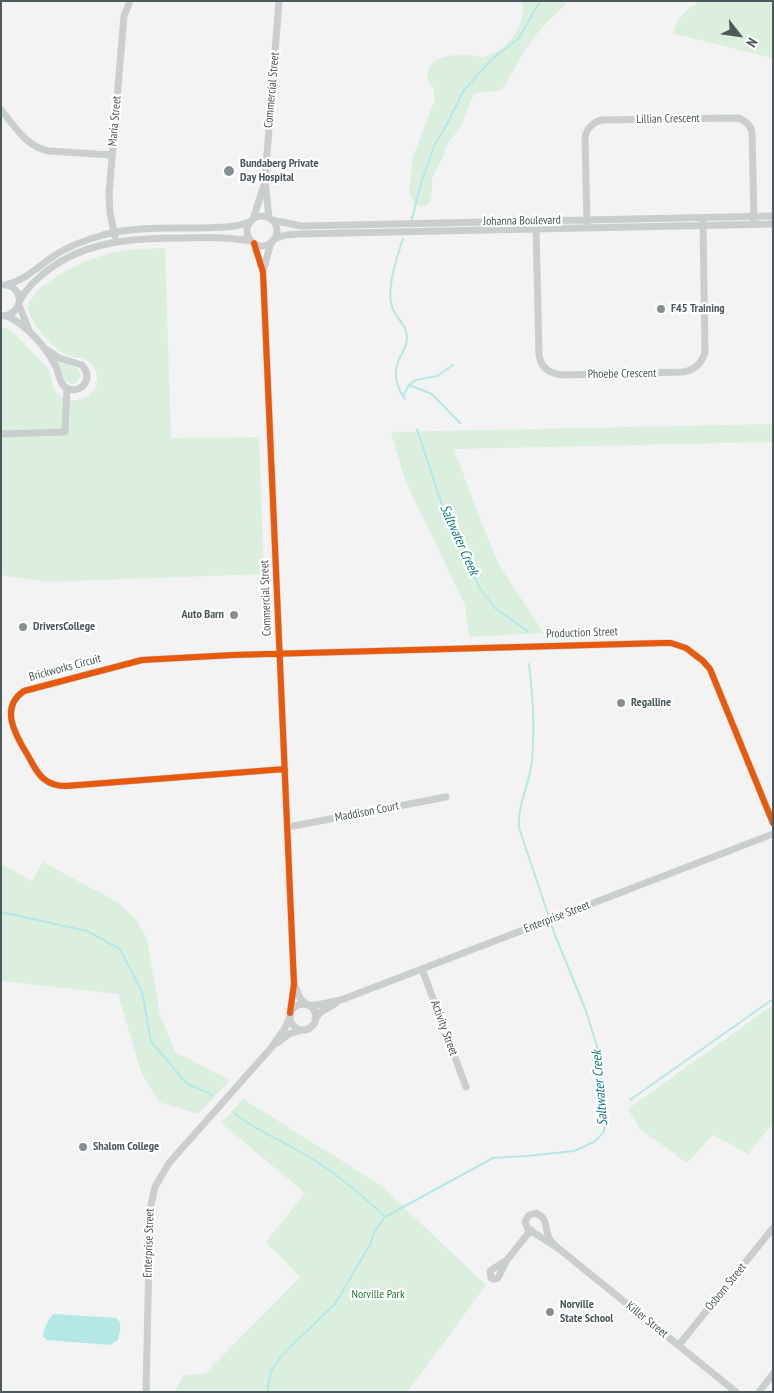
<!DOCTYPE html>
<style>
body{margin:0}
#map{position:relative;width:774px;height:1393px;overflow:hidden;background:#f3f3f3;font-family:"PT Sans Narrow",sans-serif}
canvas{display:block}
.frame{position:absolute;inset:0;border:2px solid #4c595d;pointer-events:none}
.north{position:absolute;left:714px;top:10px;width:50px;height:50px;-webkit-text-stroke:4px #fff;paint-order:stroke;rotate:120deg;font-size:14px;font-weight:700;line-height:20px;text-align:center;color:#4c595d}
.north::after{content:'';display:block;margin:auto;width:18px;height:22px;background:#4c595d;clip-path:polygon(50% 0,100% 100%,50% 72%,0 100%)}
</style>
<div id="map">
<canvas width="774" height="1393"></canvas>
<div class="frame"></div>
<div class="north">N</div>
</div>
<script>
const context = document.querySelector('canvas').getContext('2d');
context.lineJoin = 'round';
function fillPath(path, color) { context.fillStyle = color; context.fill(path, 'evenodd'); }
function stroke(path, color, width, dash) { context.strokeStyle = color; context.lineWidth = width; context.lineCap = dash ? 'butt' : 'round'; context.setLineDash(dash || []); context.stroke(path); }
function drawText(font, color, halo, rows, align = 'center') {
  context.font = font + ' "PT Sans Narrow",sans-serif'; context.lineWidth = 4.5; context.setLineDash([]); context.textBaseline = 'middle'; context.strokeStyle = halo; context.fillStyle = color; for (const [text, x, y, turn = 0] of rows) {
    context.save(); context.translate(x, y); context.rotate((+turn || 0) * Math.PI / 180); context.textAlign = isNaN(turn) ? turn : align; if (halo) context.strokeText(text, 0, 0); context.fillText(text, 0, 0); context.restore();
  }
}
const green = new Path2D(`
 M521,1H569L542,27L525,50L504,87L498,91L479,92L473,96L460,128L448,143L444,155L432,178V195L430,202L425,206H420L413,201L409,192L413,157L435,99L433,88L427,80C428,76 427,71 429,68C435,56 456,54 468,55C473,55 479,58 484,57C505,52 530,23 521,1Z
 M699,1H773V58L674,34C675,19 686,10 699,1Z
 M165,248L171,438L259,437L264,574L46,582L1,575V328L4,327L12,331L48,368C51,375 51,380 53,387C56,396 69,401 78,400C95,397 103,380 93,366C86,356 76,359 66,355C54,350 30,322 28,309C27,291 69,268 84,262C97,257 114,252 127,250C140,248 153,249 165,248Z
 M55,359L77,367L81,375L77,382L72,384L65,381Z
 M773,424V442L454,449L480,519L499,565L544,633L469,637L465,605L405,480L391,432Z
 M43,862L117,902L136,919L147,940L160,1014L175,1052L230,1080L198,1114L159,1102L141,1072L118,994L1,981V864L32,881Z
 M773,1005V1123L748,1154L713,1135L687,1163L640,1129L628,1109Z
 M243,1099L379,1184L486,1285L407,1392H174L184,1375L205,1374L300,1277L266,1242L305,1193L221,1123Z`);
const water = new Path2D(`
 M54,1314L116,1318C124,1324 119,1332 118,1340L110,1345L47,1340L43,1336C44,1328 48,1319 54,1314Z`);
const stream = new Path2D(`
 M412,219L421,183L435,144L445,128L464,90L491,60L519,38L540,1
 M403,239C397,256 386,289 392,307C396,319 407,324 407,338C407,346 403,352 399,359C393,374 396,387 405,399
 M409,385L416,380L437,376L453,365
 M403,396L409,385L432,394L460,423
 M417,429L442,505L467,562L480,588L495,608L526,630L528,633
 M1,912L87,931L120,949L142,992L151,1041L186,1083L212,1095
 M630,1100L773,999
 M234,1113C254,1129 276,1138 297,1150C330,1168 359,1192 385,1217
 M267,1392L271,1371L284,1353L335,1304L371,1243L374,1232L385,1217L493,1158L527,1156L574,1151L594,1142L604,1132L605,1119L599,1053L586,1011L555,935L519,828C517,805 530,784 532,760C535,728 533,696 529,664`);
const minor = new Path2D(`
 M1,110C14,125 27,148 49,151L112,155
 M247 231a15 15 0 1 1 30 0a15 15 0 1 1-30 0Z
 M269,218L265,180L279,1
 M253,219L264,185
 M272,220L301,226L773,216
 M587,223L585,138C586,129 593,122 602,120L737,118C745,120 750,124 752,132L754,221
 M536,226L539,355C541,368 550,374 563,375L683,372C695,370 701,364 705,353L703,221
 M115,236L110,213L109,194L124,16L130,1
 M274,239L286,235L298,234L773,224
 M254,243L263,272L294,984L290,1013
 M263,272L271,242
 M5,285C25,281 38,266 54,256C68,246 86,240 103,235C133,227 163,228 193,228C213,227 232,229 250,222
 M20,300C27,287 37,279 48,270C88,240 135,238 183,238C206,237 228,237 251,241
 M19,305L29,330
 M1,316C21,316 27,291 7,285
 M7,316C28,326 47,348 57,369C59,375 59,382 65,387C71,392 81,390 85,383C89,377 86,370 82,365L59,358L44,348
 M1,434L65,432L67,388
 M285,769L66,786C58,786 51,785 44,779C36,773 32,762 27,754C14,733 0,707 24,691L142,660L233,655L662,643H671L686,648L703,661L710,669L773,823
 M288,827L446,797
 M422,969L466,1087
 M294,984L300,998L306,1004
 M290 1017a13 13 0 1 1 26 0a13 13 0 1 1-26 0Z
 M307,1005H317L341,1000L773,834
 M315,1019L321,1012L336,1003
 M277,1043L289,1034L302,1030
 M558,1248L528,1229L525,1222L529,1215L536,1213C549,1219 544,1227 549,1238C551,1242 555,1245 558,1248L736,1392
 M507,1260L490,1271L491,1278L495,1279L498,1278L507,1260L531,1230
 M679,1345L773,1228
 M146,1392L150,1209L155,1187L169,1163L271,1048L285,1028L290,1016
 M759,1392L773,1374`);
const cycleway = new Path2D(`
 M254,243L263,272L294,984L290,1013
 M285,769L66,786C58,786 51,785 44,779C36,773 32,762 27,754C14,733 0,707 24,691L142,660L233,655L662,643H671L686,648L703,661L710,669L773,823`);
const markers = [
 [229,171,6,"#868f92"],
 [661,309,5,"#868f92"],
 [234,615,5,"#868f92"],
 [23,627,5,"#868f92"],
 [621,703,5,"#868f92"],
 [83,1147,5,"#868f92"],
 [550,1312,5,"#868f92"]
];
const streetNames = [
 ["Commercial Street",272,90,-85],
 ["Lillian Crescent",668,119,-1],
 ["Maria Street",115,121,-85],
 ["Johanna Boulevard",522,221,-1],
 ["Phoebe Crescent",622,374,-1],
 ["Commercial Street",266,598,-92],
 ["Production Street",582,633,-2],
 ["Brickworks Circuit",65,668,-15],
 ["Maddison Court",367,812,-11],
 ["Enterprise Street",557,917,-21],
 ["Activity Street",444,1028,70],
 ["Enterprise Street",149,1243,-88],
 ["Osborn Street",726,1287,-51],
 ["Killer Street",647,1320,39]
];
const poiNames = [
 ["Bundaberg Private",240,164],
 ["Day Hospital",240,178],
 ["F45 Training",671,309],
 ["Auto Barn",224,615,"right"],
 ["DriversCollege",33,627],
 ["Regalline",631,703],
 ["Shalom College",93,1147],
 ["Norville",560,1305],
 ["State School",560,1319]
];
const parkNames = [
 ["Norville Park",378,1295]
];
const waterNames = [
 ["Saltwater Creek",459,540,66],
 ["Saltwater Creek",600,1088,-95]
];
fillPath(green, '#dbefde');
fillPath(water, '#b4e8e6');
stroke(stream, '#b4e8e6', 2);
stroke(minor, '#cbcecf', 7);
stroke(cycleway, '#e8590c', 6);
for (const [x, y, r, color] of markers) { const dot = new Path2D(); dot.arc(x, y, r, 0, 2 * Math.PI); context.fillStyle = color; context.fill(dot); stroke(dot, '#fff', 2); }
drawText('12px', '#4c595d', '#fff', streetNames);
drawText('bold 12px', '#4c595d', '#fff', poiNames, 'left');
drawText('12px', '#237839', '#fff', parkNames);
drawText('italic 14px', '#1b827f', '#fff', waterNames);
</script>
